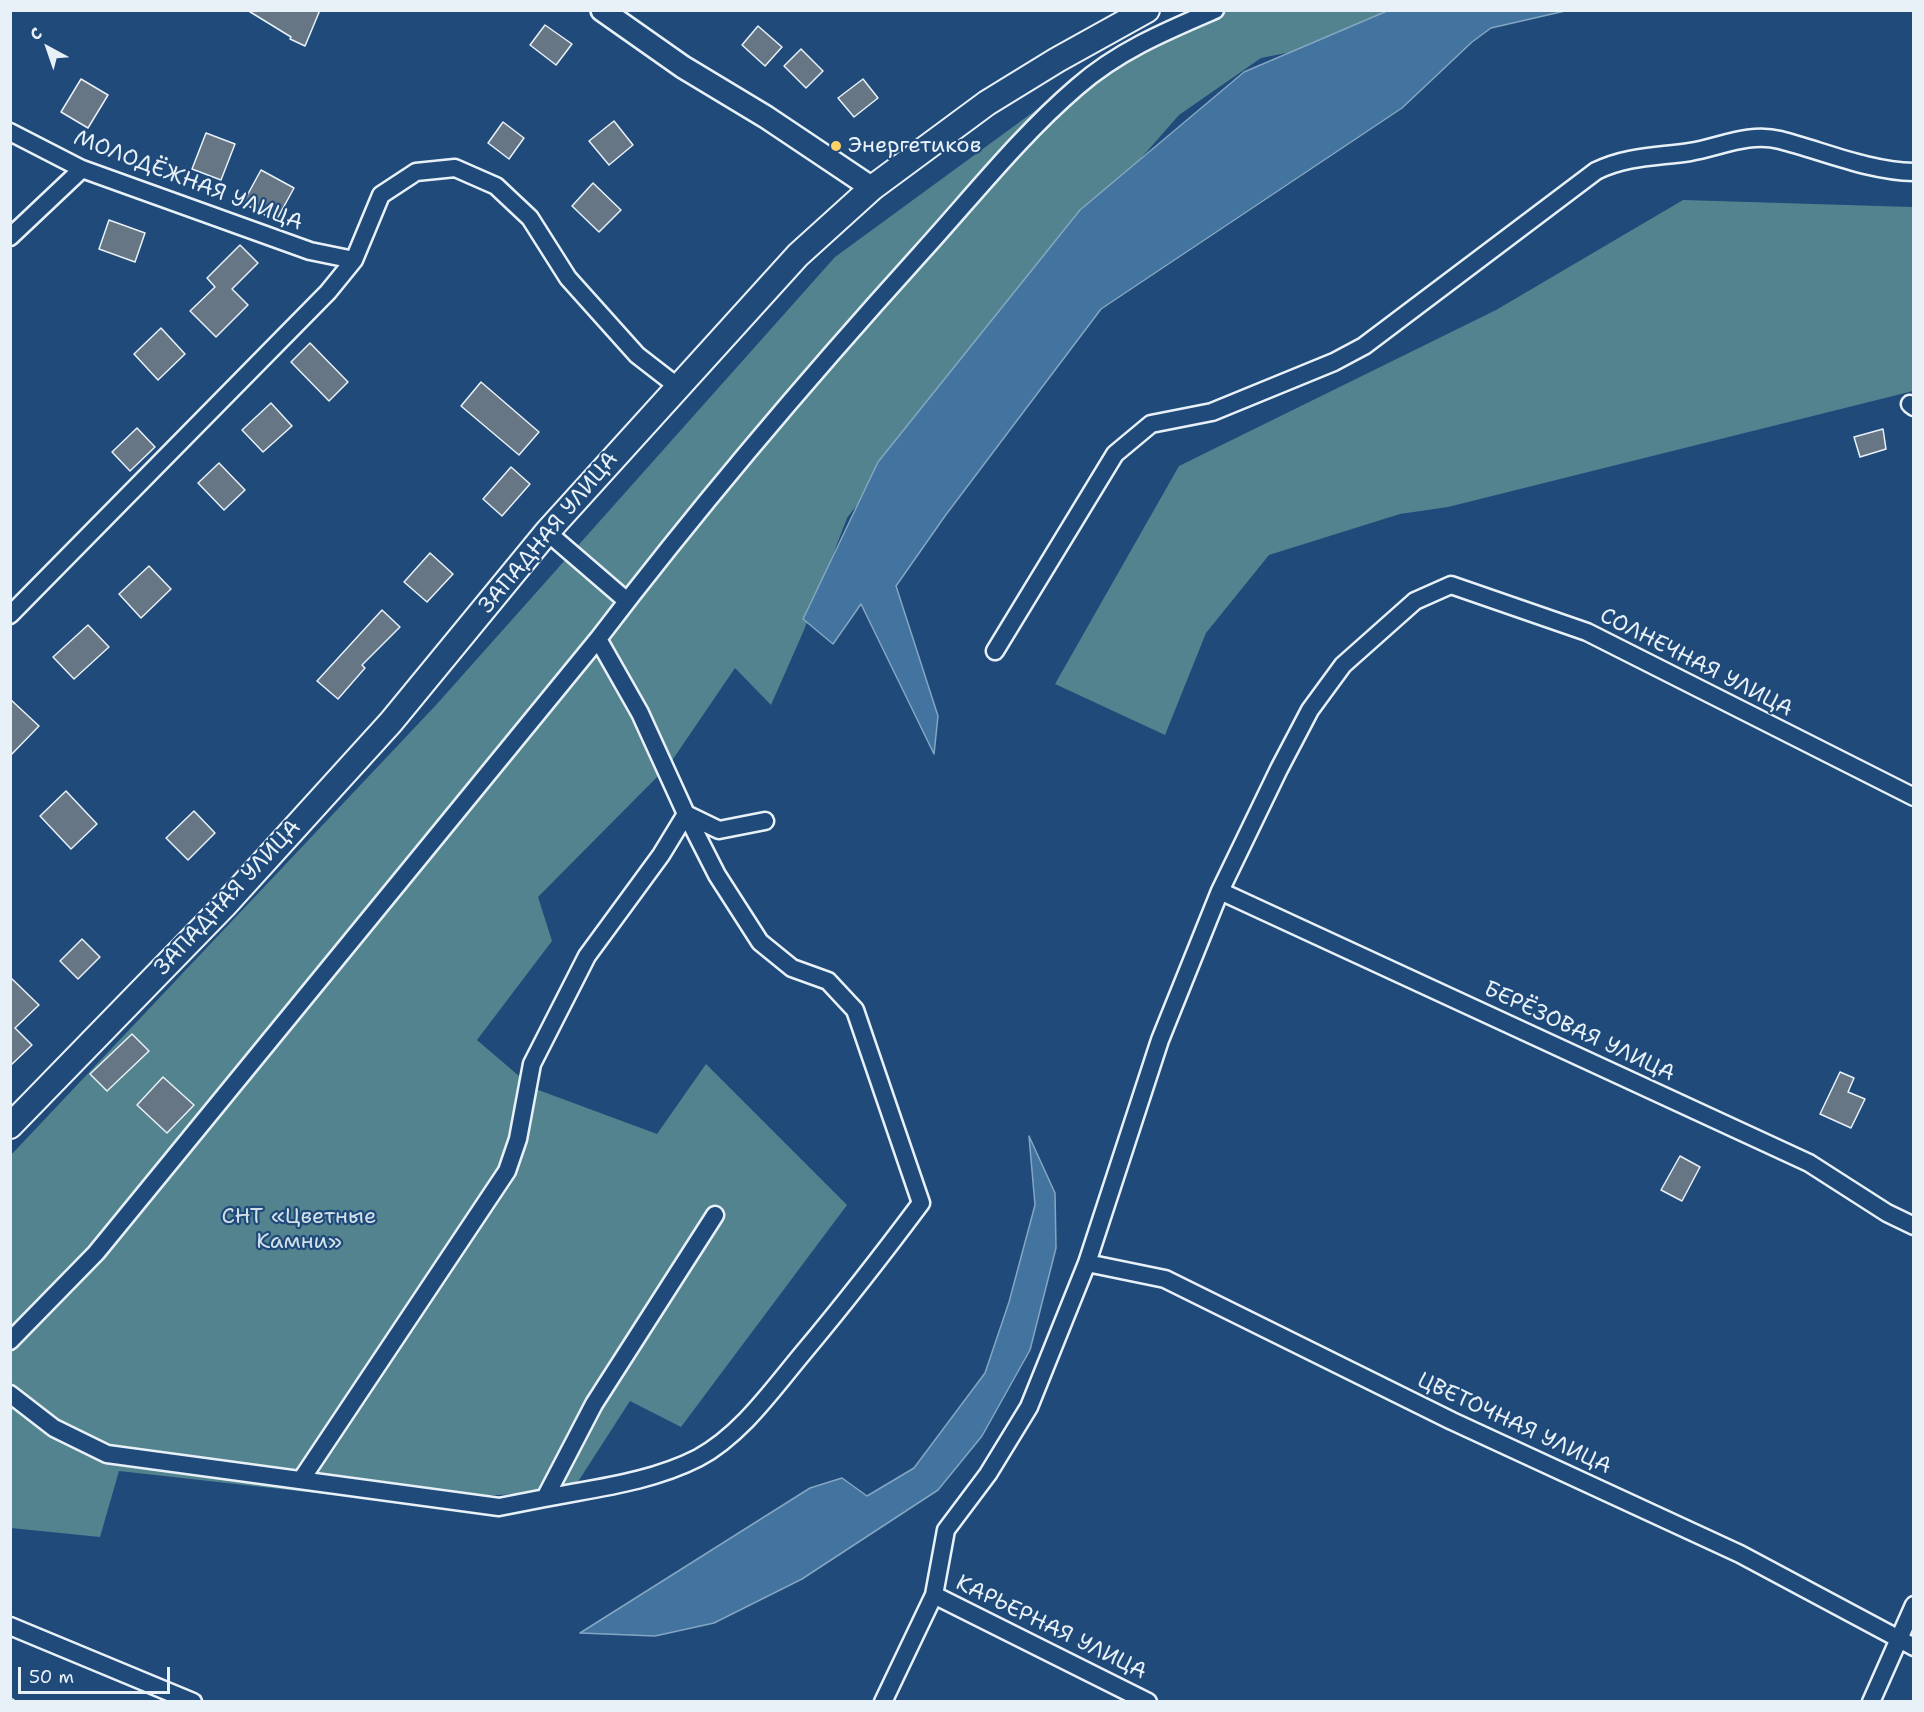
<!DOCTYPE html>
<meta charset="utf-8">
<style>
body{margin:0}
#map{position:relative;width:1924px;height:1712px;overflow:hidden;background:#1f4a7a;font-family:"Shantell Sans",sans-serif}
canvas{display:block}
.frame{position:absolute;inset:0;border:12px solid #e8f1f8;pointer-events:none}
.north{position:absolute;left:18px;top:18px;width:60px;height:60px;-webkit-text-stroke:4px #1f4a7a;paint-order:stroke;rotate:320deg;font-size:16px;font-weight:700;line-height:24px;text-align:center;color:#e8f1f8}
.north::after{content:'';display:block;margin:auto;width:21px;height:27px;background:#e8f1f8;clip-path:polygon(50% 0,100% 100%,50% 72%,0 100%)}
.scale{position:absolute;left:18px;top:1667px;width:152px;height:27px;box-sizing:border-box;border:3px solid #e8f1f8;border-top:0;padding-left:8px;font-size:18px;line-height:21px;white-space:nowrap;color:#e8f1f8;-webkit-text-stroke:4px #1f4a7a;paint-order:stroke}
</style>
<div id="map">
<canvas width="1924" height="1712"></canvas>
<div class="frame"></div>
<div class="north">С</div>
<div class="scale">50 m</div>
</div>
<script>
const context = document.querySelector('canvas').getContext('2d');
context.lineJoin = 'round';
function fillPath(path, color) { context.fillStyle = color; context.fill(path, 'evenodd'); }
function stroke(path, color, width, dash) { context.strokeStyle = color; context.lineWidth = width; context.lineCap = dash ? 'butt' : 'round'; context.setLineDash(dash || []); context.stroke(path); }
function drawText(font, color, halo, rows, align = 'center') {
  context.font = font + ' "Shantell Sans",sans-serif'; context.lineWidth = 4.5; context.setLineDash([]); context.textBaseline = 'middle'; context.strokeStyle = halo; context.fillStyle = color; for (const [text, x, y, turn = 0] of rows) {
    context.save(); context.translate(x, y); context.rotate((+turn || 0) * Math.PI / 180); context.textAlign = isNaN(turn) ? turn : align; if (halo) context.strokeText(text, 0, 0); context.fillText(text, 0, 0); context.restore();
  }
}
const green = new Path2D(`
 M1210,11H1435L1316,47L1261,58L1179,115L997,322L847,518L804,630L771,705L735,668L669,765L538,897L552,941L477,1040L533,1088L657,1134L706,1064L847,1205L681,1427L630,1401L572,1491L388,1501L119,1471L100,1537L11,1528L10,1156L436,705L835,257L1114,53Z
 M1683,200L1913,207V391L1448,507L1400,514L1269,555L1206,633L1165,735L1055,684L1179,466L1496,310Z`);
const water = new Path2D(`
 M1387,11H1565L1491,28L1472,42L1402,108L1101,309L945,516L896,586L938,716L934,754L861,604L833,644L803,619L878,462L1080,210L1244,72Z
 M1029,1136L1055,1193L1056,1248L1030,1350L982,1436L938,1490L802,1579L714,1623L655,1636L580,1633L810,1488L842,1478L867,1496L914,1468L985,1373L1009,1302L1035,1205Z`);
const building = new Path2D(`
 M247,10H320L305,46L290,39L291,37Z
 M545,25L572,44L556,65L530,45Z
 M758,26L782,47L765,66L742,45Z
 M801,49L823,71L806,88L784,66Z
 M81,79L108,95L88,128L61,112Z
 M863,79L878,98L854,117L838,98Z
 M614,121L633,145L609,165L589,141Z
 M503,122L524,138L509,159L488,143Z
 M206,133L235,144L221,180L192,169Z
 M261,170L294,188L276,221L243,203Z
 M593,183L621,210L599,232L572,206Z
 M109,220L145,233L135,262L99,249Z
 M240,245L258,263L232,289L248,305L216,337L190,311L215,287L207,278Z
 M161,328L185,354L158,380L134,354Z
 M310,343L348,382L329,401L291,362Z
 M481,382L539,432L519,455L461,406Z
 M271,403L292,426L263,452L242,430Z
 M137,428L155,447L130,471L112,452Z
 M1883,429L1886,449L1860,457L1854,437Z
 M219,463L245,490L224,510L198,483Z
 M511,467L530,484L502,516L483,499Z
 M430,553L453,574L427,602L404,582Z
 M149,566L171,589L141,618L119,594Z
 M382,610L400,627L362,665L365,668L338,699L317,681Z
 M88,625L109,647L74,679L53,657Z
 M10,699L39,726L10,756Z
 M66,791L97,824L71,849L40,816Z
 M194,811L215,833L188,860L166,838Z
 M82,939L100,957L78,979L60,961Z
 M10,977L39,1005L15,1028L32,1045L10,1066Z
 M132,1034L149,1051L107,1091L90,1074Z
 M1840,1072L1854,1078L1848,1092L1865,1099L1851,1128L1820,1114Z
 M163,1077L194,1105L167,1133L137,1105Z
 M1680,1156L1700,1167L1682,1201L1661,1190Z`);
const minor = new Path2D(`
 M10,132L82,169L310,251L354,260
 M10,237L82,169
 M1910,404L1914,407
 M547,532L627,601
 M10,615L328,292L354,260L381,195L416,172L455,168L496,186L530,218L568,278L637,355L677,386
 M995,651L1115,454L1151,424L1212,412L1334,362L1364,346L1596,171C1627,156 1656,157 1690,152C1720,147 1749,132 1780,140C1823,151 1868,171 1914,172
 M1220,891L1809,1163L1887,1213L1914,1226
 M1087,1263L1165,1279L1452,1421L1740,1554L1914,1647
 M10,1341L96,1253L598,639C700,505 809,377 922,252C972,197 1020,136 1077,87C1118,51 1166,31 1215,10
 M10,1394L54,1428L107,1454L499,1507L545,1498L594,1404L715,1215
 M301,1480L507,1171L518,1139L532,1064L587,956L661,855L686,814L640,713L598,639
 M545,1498C596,1488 651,1482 698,1458C741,1435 772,1390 803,1353C844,1304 883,1254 921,1203L855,1010L828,981L792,968L760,942L717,875L686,814L719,830L765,821
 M934,1595L1148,1702
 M10,1626L193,1702
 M883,1702L934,1595L946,1530L988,1474L1029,1407L1087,1263L1160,1040L1220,891L1279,769L1310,710L1343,665L1415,601L1451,585L1587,632L1914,797
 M1871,1702L1914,1605`);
const tertiary = new Path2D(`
 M602,10L683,67L766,117L872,188`);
const secondary = new Path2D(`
 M10,1126L224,906L391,722L547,532L798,255L872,188L987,103L1057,60L1147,10`);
const rail = new Path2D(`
 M10,1701L12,1702`);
const markers = [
 [836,146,6,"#ffd166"]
];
const poiNames = [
 ["Энергетиков",848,146]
];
const streetNames = [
 ["МОЛОДЁЖНАЯ УЛИЦА",188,181,21],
 ["ЗАПАДНАЯ УЛИЦА",549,533,-50],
 ["СОЛНЕЧНАЯ УЛИЦА",1696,663,27],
 ["ЗАПАДНАЯ УЛИЦА",228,898,-47],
 ["БЕРЁЗОВАЯ УЛИЦА",1579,1032,25],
 ["ЦВЕТОЧНАЯ УЛИЦА",1514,1424,25],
 ["КАРЬЕРНАЯ УЛИЦА",1051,1628,26]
];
const parkNames = [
 ["СНТ «Цветные",299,1217],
 ["Камни»",299,1242]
];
fillPath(green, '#52838e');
fillPath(water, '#43749f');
stroke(water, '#85a6c3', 1.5);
fillPath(building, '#667685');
stroke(building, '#e8f1f8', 1.5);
stroke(minor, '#e8f1f8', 21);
stroke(tertiary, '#e8f1f8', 26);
stroke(secondary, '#e8f1f8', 28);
stroke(minor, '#1f4a7a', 16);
stroke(tertiary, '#1f4a7a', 21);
stroke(secondary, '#1f4a7a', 24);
stroke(rail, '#e8f1f8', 7);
stroke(rail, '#1f4a7a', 4.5, [14]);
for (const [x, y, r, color] of markers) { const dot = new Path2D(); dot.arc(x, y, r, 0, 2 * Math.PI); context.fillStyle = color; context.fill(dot); stroke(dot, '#1f4a7a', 2); }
drawText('22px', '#e8f1f8', '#1f4a7a', poiNames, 'left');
drawText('22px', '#e8f1f8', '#1f4a7a', streetNames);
drawText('22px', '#d2e0e8', '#1f4a7a', parkNames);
</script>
